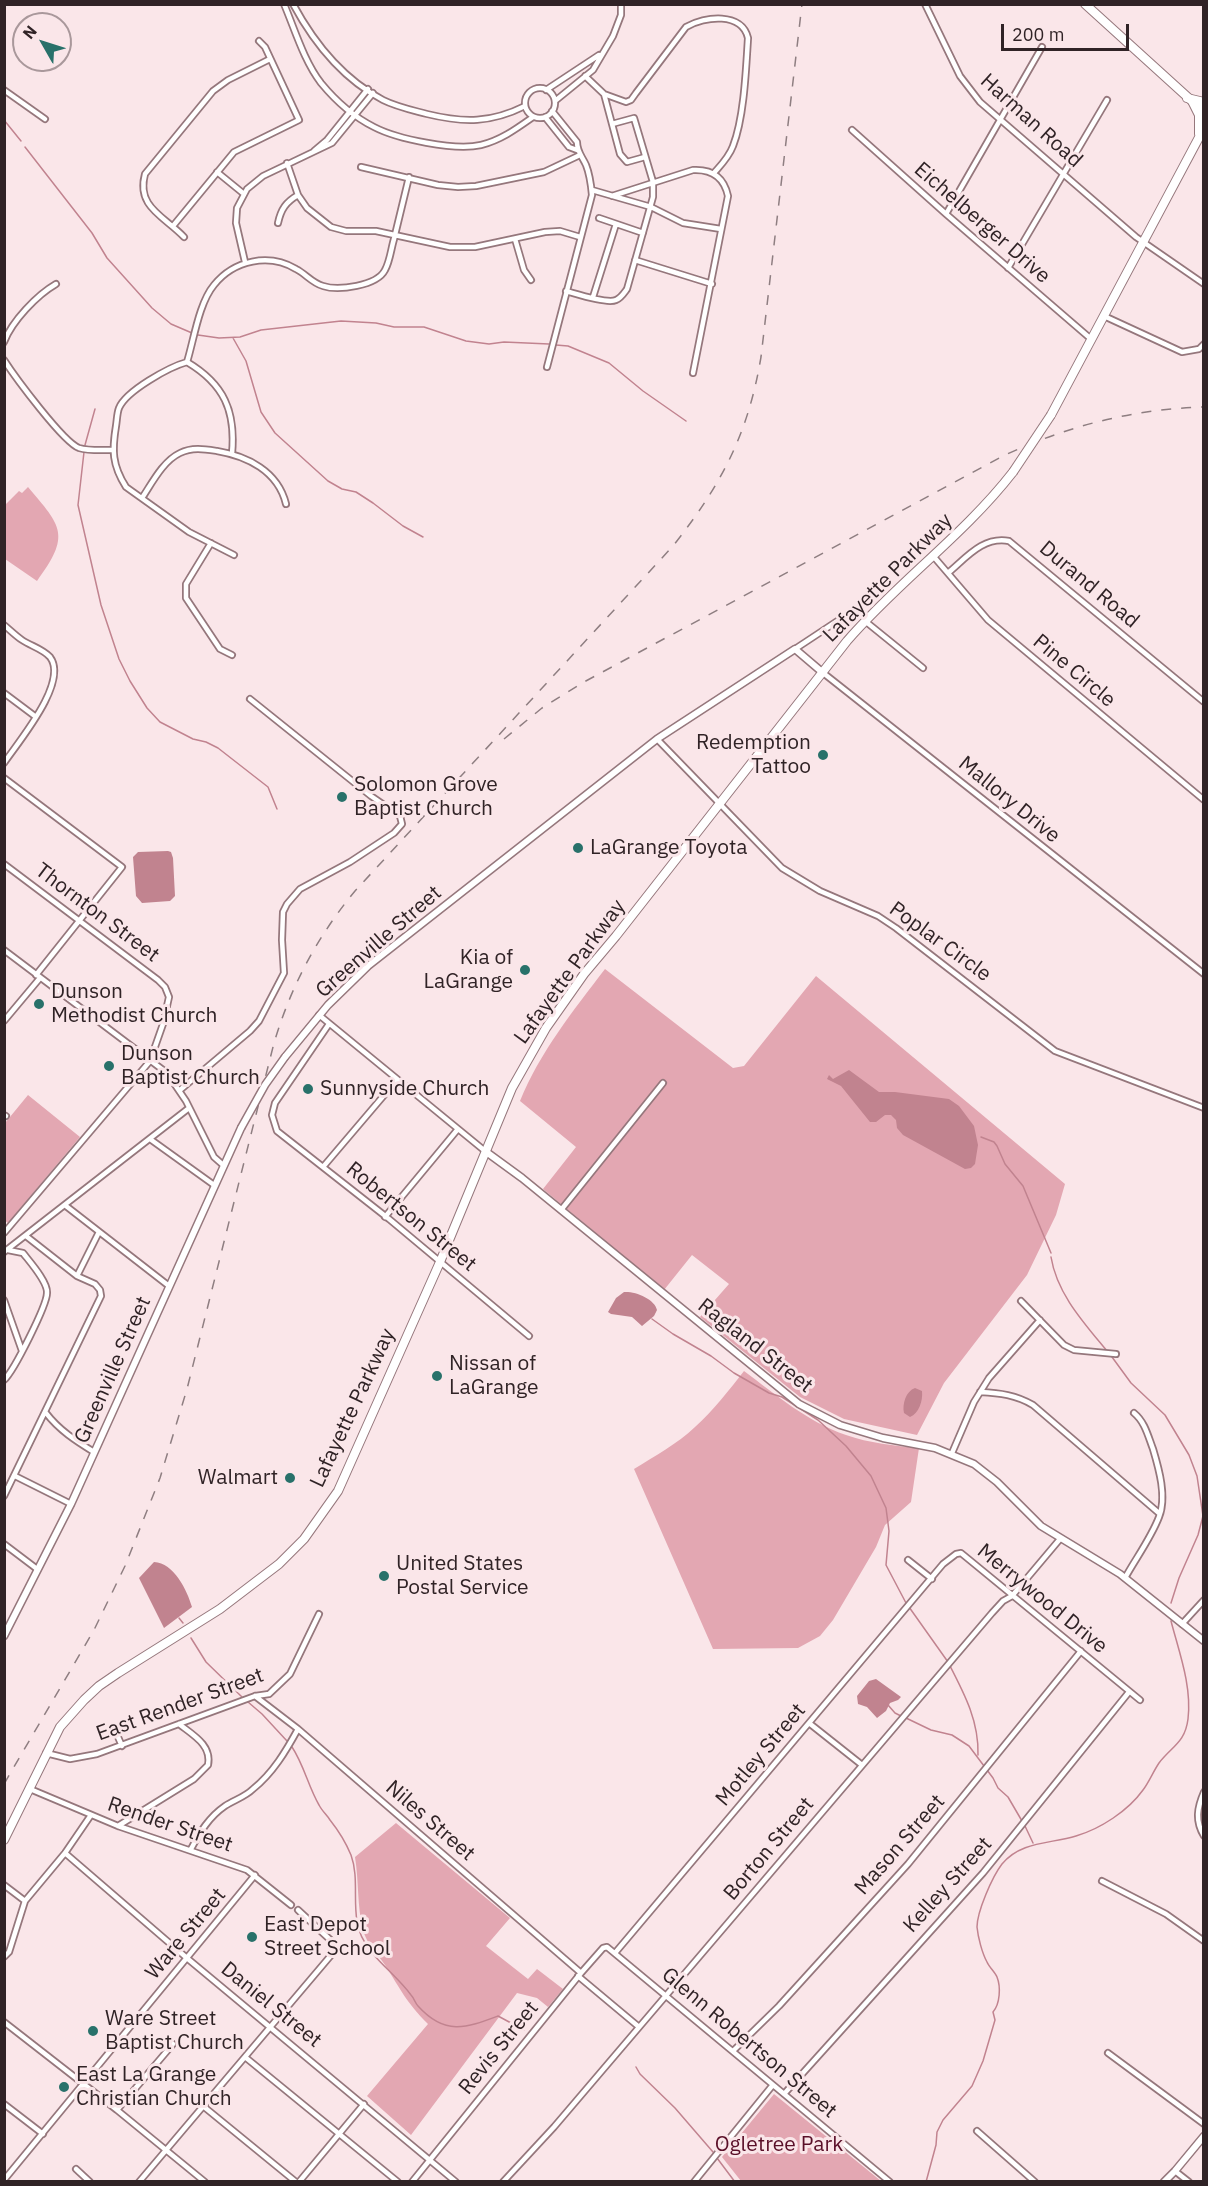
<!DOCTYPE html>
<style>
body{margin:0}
#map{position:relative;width:1208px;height:2186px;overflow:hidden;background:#fae6e9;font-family:"IBM Plex Sans",sans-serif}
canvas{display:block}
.frame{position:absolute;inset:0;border:6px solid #302326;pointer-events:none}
.north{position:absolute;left:12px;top:12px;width:60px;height:60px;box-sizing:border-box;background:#fae6e9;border:2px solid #a9989b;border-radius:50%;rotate:309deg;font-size:16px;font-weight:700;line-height:24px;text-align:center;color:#302326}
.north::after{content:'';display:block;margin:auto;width:21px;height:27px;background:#28716a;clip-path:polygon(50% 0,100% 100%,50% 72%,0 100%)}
.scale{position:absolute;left:1001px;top:24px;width:128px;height:27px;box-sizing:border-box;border:3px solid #302326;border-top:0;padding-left:8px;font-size:18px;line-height:21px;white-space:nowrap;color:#302326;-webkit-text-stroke:4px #fae6e9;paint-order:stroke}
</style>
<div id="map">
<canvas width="1208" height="2186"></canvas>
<div class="frame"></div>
<div class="north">N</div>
<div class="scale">200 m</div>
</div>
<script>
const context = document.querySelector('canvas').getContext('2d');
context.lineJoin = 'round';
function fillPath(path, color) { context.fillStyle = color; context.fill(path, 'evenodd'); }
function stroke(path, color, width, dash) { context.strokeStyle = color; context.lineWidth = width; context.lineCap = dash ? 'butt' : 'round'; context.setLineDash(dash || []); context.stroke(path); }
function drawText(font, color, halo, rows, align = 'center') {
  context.font = font + ' "IBM Plex Sans",sans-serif'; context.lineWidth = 6; context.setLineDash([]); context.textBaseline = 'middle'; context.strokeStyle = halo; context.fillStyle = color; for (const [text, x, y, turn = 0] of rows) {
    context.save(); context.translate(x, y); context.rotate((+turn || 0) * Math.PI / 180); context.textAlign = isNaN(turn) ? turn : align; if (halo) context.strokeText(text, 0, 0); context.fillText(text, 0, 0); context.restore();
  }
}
const green = new Path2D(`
 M28,487C62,527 71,535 37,581L5,559V505L19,491L22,493Z
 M605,969L733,1068L744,1066L816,976L1065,1184L1056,1215L1027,1275L944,1383L917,1435L844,1419L800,1397L700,1317L729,1284L692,1255L664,1290L543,1189L576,1147L520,1101C540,1052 573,1011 605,969Z
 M28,1095L80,1137L8,1223L4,1220L5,1123Z
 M744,1371C776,1395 808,1422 846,1435C869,1443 895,1446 919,1448L911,1502L885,1525L876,1547L833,1620L820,1636L798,1648L713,1649L634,1469C655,1456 677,1444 695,1427C714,1410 729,1390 744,1371Z
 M396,1823L510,1918L486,1946L528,1979L537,1969L563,1989L548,2007L537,1998L517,1993L411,2135L367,2096L428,2024C406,2002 401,1990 385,1965C377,1953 367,1945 363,1930C357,1906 359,1882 355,1857Z
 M774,2094L881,2181H741L722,2157Z`);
const water = new Path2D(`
 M168,851L171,852L173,858L175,896L170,901L142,903L136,896L133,857L138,852Z
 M849,1070L879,1092H895L949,1099L959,1106L974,1126L978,1145L975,1164L971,1168L965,1169L903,1135L897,1128L896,1120L891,1115H885L876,1122H870L841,1086L827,1079L829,1075L833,1079Z
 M624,1292C635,1291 655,1299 657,1310L654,1316L642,1326L632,1317L611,1314L608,1312L616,1298Z
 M915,1388L922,1391C923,1401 919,1413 910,1417L904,1413C902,1404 906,1391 915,1388Z
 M154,1562C174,1563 187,1590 192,1607L164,1628L139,1578Z
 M876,1679L901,1697L898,1700L890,1703L886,1711L877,1718L867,1707L858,1704L857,1696L869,1681Z`);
const stream = new Path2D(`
 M4,120L21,141
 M25,147L92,233L107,258L152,308L171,324L192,333
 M198,335L219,338L240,337L261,330L341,321L376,323L394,327H424L466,341L489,344L504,342L549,344
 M233,338L246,361L261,412L275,433L328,481L342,489L356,492L373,503L403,526L423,537
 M556,345L568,346L609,363L643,391L686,421
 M85,445L95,409
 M84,452L78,505L101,605L119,659L130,681L147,708L160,722L193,739L206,742L218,748L268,787L277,809
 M981,1137L994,1142L997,1146L1005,1164L1023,1186L1051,1253
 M1051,1257C1057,1294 1084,1323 1107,1351
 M652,1319L673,1334L711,1356L734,1373L769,1393L782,1397L818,1420L846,1446L871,1476L886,1508L889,1531L886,1565L906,1603
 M1112,1357L1131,1383L1165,1415L1189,1455L1197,1476L1203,1516L1198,1535L1179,1578L1171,1603
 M909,1607L948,1662
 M179,1618L183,1623
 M191,1638L206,1662L242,1697
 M950,1666C965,1695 979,1722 978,1755
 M248,1702L262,1714L287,1741
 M888,1705L895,1713L901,1716
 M906,1718L931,1730L952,1735L969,1746L993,1778L998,1788L1008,1797L1022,1821
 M292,1747C304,1765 308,1786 319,1805C322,1811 327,1815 330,1820C338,1830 346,1843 351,1855C362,1885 346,1921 369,1948
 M1025,1826L1033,1843
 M373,1954C385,1968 400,1980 411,1995C414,1998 415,2003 418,2006C445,2036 466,2028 498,2016L524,2030
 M636,2067L640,2074L675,2108L713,2152
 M717,2158L735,2182
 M926,2182L936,2145L937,2132L943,2120L972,2086L983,2061L995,2020L993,2012C1000,2004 1001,1987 997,1977C995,1972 989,1967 987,1962C982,1953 978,1937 977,1927C977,1912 992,1877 1002,1864C1021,1841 1050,1844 1076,1836C1100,1829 1128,1811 1143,1790C1149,1782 1153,1772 1159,1763C1172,1746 1185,1743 1188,1719C1192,1686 1179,1652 1171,1621`);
const minor = new Path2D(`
 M284,4C295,30 304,61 321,83C335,100 354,117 374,127C397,139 455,151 481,145C501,140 516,129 533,117
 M293,4C314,43 343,79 383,100C397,107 412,110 427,114C464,123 491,123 525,106
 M925,4L960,76L980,102L1136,237L1204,284
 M585,76L604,94L626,102L631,100L636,93L686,27C705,16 742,12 748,38C746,70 744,118 733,146C729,157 721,165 714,173
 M525 103a15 15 0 1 1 30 0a15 15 0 1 1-30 0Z
 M4,90L45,119
 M546,90L599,55
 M604,94L620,154L627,162L645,157
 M555,101L593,70L613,36L621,15V4
 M545,117L569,147L577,150
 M852,130L946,214L1091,339
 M314,151L327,140L368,89
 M287,163L298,195L307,208L331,227L346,231H376L450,247H475L545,232L560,231L580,237
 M361,167L438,185L458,187L476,186L544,172L580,155
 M217,172L244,194
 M592,190L651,207L683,223L721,229
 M612,196L693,170C712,169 724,177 728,196L693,373
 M946,214L1042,47
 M599,218L643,233
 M278,223C281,209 286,202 298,195
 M173,226L234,152L299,120L265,47L259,41
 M184,237C164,216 136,207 145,174L213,91L228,80L270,59
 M515,239L524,270L531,280
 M635,260L712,284
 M245,262L236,223L237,208L247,189L263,176L332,143L373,93
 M1008,268L1107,100
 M566,291C577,294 607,304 616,300C621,298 624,293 627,289L653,197V182L634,118L612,124
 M593,297L616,224
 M1104,316L1182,352L1199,349L1204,344
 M4,342C12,321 37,295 56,284
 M4,360C15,377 63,442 79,448C89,451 102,450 112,450
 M187,362C194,339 199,303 214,285C234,260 269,253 296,269C306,274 312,283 323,286C338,291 377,286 385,270C390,261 391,249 394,239C399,218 404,198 409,177
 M547,367L592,195C591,184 590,175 586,165C582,156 577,152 577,142L552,111
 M232,454C236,411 224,384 187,362C169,367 126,391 119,408C117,413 117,420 116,426C112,450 112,465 126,487L189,532L234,555
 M142,498C152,483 163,461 180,453C192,447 204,449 217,451C247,456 278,471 286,504
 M211,543L186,584V598L220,649L232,655
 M934,557L988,620L1204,800
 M948,573C966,558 983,536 1009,541L1204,702
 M865,621L923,668
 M4,625C10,630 16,636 22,640C31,646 43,649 50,657C69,682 19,741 4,763
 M795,649L851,612
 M822,672L1204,974
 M4,693L36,717
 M657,739L782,868L820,891L878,916L896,928L1055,1051L1204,1108
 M4,778L122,867L36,975
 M4,864L158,980L165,987L169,997L163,1024L150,1061L4,1233
 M4,950L167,1073L186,1101L214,1157L222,1164
 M319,1015L485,1151
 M4,1021L40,978
 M329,1024L275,1103L272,1115L277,1131L389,1219L529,1336
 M180,1090L250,1031L259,1021L284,973L282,940L283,912L287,904L300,889L350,862L394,833L402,824L400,816L371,796L250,699
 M4,1115L6,1116
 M150,1139L214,1185
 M323,1167L397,1080
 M66,1206L169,1286
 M561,1210L663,1083
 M385,1217L458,1129
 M4,1252L189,1108
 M77,1276L99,1232
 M4,1300L22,1351
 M1021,1301L1064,1345L1074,1350L1116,1354
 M4,1380C14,1371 47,1305 47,1293C48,1282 30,1262 23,1253L8,1250
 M980,1392C1000,1393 1016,1395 1033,1405L1160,1514
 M46,1413C59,1430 76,1441 94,1452
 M952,1453L974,1402L989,1378L1040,1320
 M15,1476L71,1504
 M4,1496L101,1296L100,1290L95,1284L77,1276L26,1236
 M4,1544L37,1569
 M908,1560L932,1579
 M1125,1578C1136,1558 1151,1538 1159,1517C1167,1497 1159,1469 1153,1449C1148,1436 1145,1422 1134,1413
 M1182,1624L1204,1600
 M255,1696L298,1729L581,1973
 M809,1723L862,1765
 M118,1737L122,1746
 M46,1753L70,1759L97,1754L255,1696L269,1694L290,1674L319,1614
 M30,1789L118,1826L247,1870L291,1905
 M1204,1792C1197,1808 1195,1821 1204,1836
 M118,1826L194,1779L208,1765C212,1745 193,1735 179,1724
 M191,1849C200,1832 209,1817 225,1806C234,1800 245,1797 253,1789C273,1773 286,1751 298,1729
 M65,1853L188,1959L456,2182
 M1102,1881L1166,1914L1204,1941
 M4,1885L25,1901
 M615,1953L943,1564L956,1554L961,1553L972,1562L1140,1700
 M4,1957L9,1952L25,1901L65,1853L91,1815
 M578,1976L639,2027
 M4,2022L117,2110L205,2182
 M733,2051L779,2006L908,1864L1081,1651
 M1108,2053L1204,2124
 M245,2057L398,2182
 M784,2094L983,1873L1129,1692
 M4,2104L43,2134
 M203,2106L296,2182
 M117,2110L173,2044
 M977,2131L1035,2182
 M76,2169L90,2182
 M1175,2171L1189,2182
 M4,2180L255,1875
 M139,2182L338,1947L298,1910
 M299,2182L364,2104
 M412,2182L581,1973L603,1948L607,1947L890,2182
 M503,2182L554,2127L992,1613L1003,1601L1012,1596L1060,1539
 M694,2182L772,2086`);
const tertiary = new Path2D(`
 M285,1057L328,1005L368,966L657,739L795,649L822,672
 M485,1151L522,1178L799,1404L840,1425L883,1438L935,1448L974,1464L997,1482L1041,1526L1120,1574L1204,1641
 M4,1636L71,1504L241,1128
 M1164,2182L1175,2171L1204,2136`);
const primary = new Path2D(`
 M1085,4L1204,112`);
const trunk = new Path2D(`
 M1187,98L1204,102
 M1193,103L1199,115V134
 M1051,415L1204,128
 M4,1840L60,1727L84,1700L99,1686L118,1673L220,1609L279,1564L304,1539L338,1491L440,1262L512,1088L546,1028L584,974L616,936L847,641C899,581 964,535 1013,472`);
const rail = new Path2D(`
 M504,739L542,708L584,682L1003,456C1067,426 1133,409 1204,407
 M4,1784L94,1630L125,1566L160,1478L187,1389L274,1043C291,986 317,937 355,891L673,546C721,485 748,435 761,357L802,4`);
const tertiaryBridge = new Path2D(`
 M241,1128L265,1085L285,1057`);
const trunkBridge = new Path2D(`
 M1013,472L1051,415`);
const markers = [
 [823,755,6,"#28716a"],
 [342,797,6,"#28716a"],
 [578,848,6,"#28716a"],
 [525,970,6,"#28716a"],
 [39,1004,6,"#28716a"],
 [109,1066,6,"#28716a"],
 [308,1089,6,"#28716a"],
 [437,1376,6,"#28716a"],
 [290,1478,6,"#28716a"],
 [384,1576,6,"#28716a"],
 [252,1937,6,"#28716a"],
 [93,2031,6,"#28716a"],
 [64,2087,6,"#28716a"]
];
const streetNames = [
 ["Harman Road",1031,121,42],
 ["Eichelberger Drive",982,223,41],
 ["Lafayette Parkway",888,578,-45],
 ["Durand Road",1089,585,40],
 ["Pine Circle",1074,671,40],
 ["Mallory Drive",1009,800,39],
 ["Thornton Street",97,913,37],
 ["Greenville Street",379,942,-41],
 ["Poplar Circle",940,942,36],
 ["Lafayette Parkway",570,972,-54],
 ["Robertson Street",411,1217,39],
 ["Ragland Street",755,1346,38],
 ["Greenville Street",113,1370,-66],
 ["Lafayette Parkway",353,1408,-65],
 ["Merrywood Drive",1042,1599,39],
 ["East Render Street",180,1705,-20],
 ["Motley Street",761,1755,-50],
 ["Niles Street",430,1821,41],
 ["Render Street",170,1825,19],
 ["Mason Street",900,1845,-49],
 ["Borton Street",769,1849,-50],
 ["Kelley Street",948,1885,-48],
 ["Ware Street",186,1934,-50],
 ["Daniel Street",271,2005,39],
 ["Glenn Robertson Street",749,2043,40],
 ["Revis Street",499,2048,-51]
];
const poiNames = [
 ["Redemption",811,743,"right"],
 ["Tattoo",811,767,"right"],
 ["Solomon Grove",354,785],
 ["Baptist Church",354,809],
 ["LaGrange Toyota",590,848],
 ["Kia of",513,958,"right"],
 ["LaGrange",513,982,"right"],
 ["Dunson",51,992],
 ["Methodist Church",51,1016],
 ["Dunson",121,1054],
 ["Baptist Church",121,1078],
 ["Sunnyside Church",320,1089],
 ["Nissan of",449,1364],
 ["LaGrange",449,1388],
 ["Walmart",278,1478,"right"],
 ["United States",396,1564],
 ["Postal Service",396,1588],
 ["East Depot",264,1925],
 ["Street School",264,1949],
 ["Ware Street",105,2019],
 ["Baptist Church",105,2043],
 ["East La Grange",76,2075],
 ["Christian Church",76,2099]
];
const parkNames = [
 ["Ogletree Park",779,2145]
];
fillPath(green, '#e3a7b2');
fillPath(water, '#c1838f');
stroke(stream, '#c1838f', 1.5);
stroke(minor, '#95777c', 8);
stroke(tertiary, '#95777c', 9);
stroke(primary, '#95777c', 10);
stroke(trunk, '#95777c', 10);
stroke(minor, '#fff', 4.5);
stroke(tertiary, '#fff', 6);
stroke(primary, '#fff', 8);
stroke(trunk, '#fff', 8);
stroke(rail, '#8e7e81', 1.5, [10, 10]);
stroke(tertiaryBridge, '#95777c', 9, []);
stroke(trunkBridge, '#95777c', 10, []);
stroke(tertiaryBridge, '#fff', 6);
stroke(trunkBridge, '#fff', 8);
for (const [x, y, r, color] of markers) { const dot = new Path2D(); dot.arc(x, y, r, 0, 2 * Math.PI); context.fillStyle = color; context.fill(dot); stroke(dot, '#fae6e9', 2); }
drawText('21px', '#302326', '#fae6e9', streetNames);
drawText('21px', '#302326', '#fae6e9', poiNames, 'left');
drawText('21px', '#5a0f28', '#fae6e9', parkNames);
</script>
